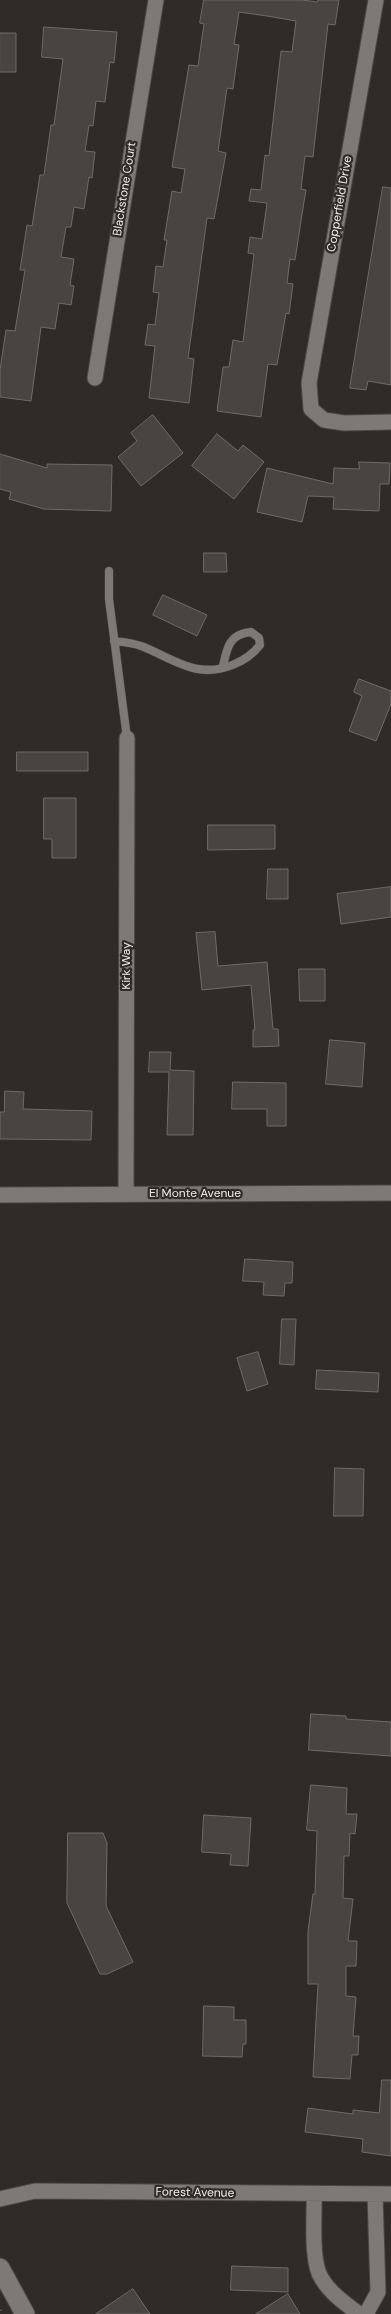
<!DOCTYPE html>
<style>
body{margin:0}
canvas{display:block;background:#302b29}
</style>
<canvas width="391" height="2314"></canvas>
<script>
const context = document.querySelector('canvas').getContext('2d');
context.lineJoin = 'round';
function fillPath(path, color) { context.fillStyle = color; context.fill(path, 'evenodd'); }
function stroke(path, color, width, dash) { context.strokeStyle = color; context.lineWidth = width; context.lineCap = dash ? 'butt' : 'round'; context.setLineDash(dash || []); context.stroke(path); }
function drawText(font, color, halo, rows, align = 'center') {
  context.font = font + ' "DM Sans",sans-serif'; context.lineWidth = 4.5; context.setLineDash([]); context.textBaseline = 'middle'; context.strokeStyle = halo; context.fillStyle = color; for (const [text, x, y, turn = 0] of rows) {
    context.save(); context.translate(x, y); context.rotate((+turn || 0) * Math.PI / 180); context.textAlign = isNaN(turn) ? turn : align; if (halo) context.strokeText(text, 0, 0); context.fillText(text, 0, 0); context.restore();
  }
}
const building = new Path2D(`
 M204,0H302L317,2L318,0H339L335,25L328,24L313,157L305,156L301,189L306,190L303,208L295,260L290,259L287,283L293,284L289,314L286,313L277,365L268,364L261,417L217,411L223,367H229L233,340L243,342L254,254L248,253L250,237L262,239L267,203L249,201L251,189L261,190L265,155L269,156L281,51L292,52L296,21L267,16L239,12L234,44L239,45L233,89L227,88L218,151L226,153L214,219L207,218L188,358L194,359L189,403L149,398L155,346L145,345L148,324L155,325L159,293L153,292L156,266L163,267L167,240H164L172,191L181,193L185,169L172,167L189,65L198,66L204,24L200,23Z
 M44,27L117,32L114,63L110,62L105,102L96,101L93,126L89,125L85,151L95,152L92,178L89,177L84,209L74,207L71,227H66L61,257L74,259L70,285L74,286L71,305L59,303L55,329L41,327L31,401L0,397V370L6,330L15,331L25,270H20L27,225L32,226L40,175H44L51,125H54L63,59L42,57Z
 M0,33H16V72H0Z
 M383,187L391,188V385L368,381L366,390L350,388Z
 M153,415L183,453L141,486L118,457L137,441L131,433Z
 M217,434L238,451L243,445L264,462L234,499L192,466Z
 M0,454L47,468V464L112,465L111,511L44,509L9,499L11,492L0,489Z
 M359,462L390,463L389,484H380L379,511L333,509L334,497L308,496L302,522L257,512L267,468L333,484L334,468L359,469Z
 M204,553H226L227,572H204Z
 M163,595L207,615L197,636L153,615Z
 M359,679L391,691V704L376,741L349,731L362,696L354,692Z
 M17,752H88V771H17Z
 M44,798H76V858H52V839H44Z
 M208,825H275V849L208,850Z
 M268,869H288V899H267Z
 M391,887V917L341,924L337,894Z
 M215,932L218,966L267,962L273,1029H278L279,1046L253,1047V1030H255L251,985L202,990L196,933Z
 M299,969H325V1001H300Z
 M330,1040L365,1043L362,1087L326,1084Z
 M150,1052H171L170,1070L194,1071L193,1135H167L169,1072H149Z
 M233,1082L286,1083V1126H267V1109H232Z
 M5,1091L24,1092L23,1109L92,1111L91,1140L0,1139V1112H4Z
 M245,1259L293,1262L292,1283H285L284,1296L263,1295L264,1282L243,1281Z
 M282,1319H296L294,1365L280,1364Z
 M258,1352L268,1384L247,1391L237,1358Z
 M317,1370L379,1373L378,1392L316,1389Z
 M335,1468L364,1469L363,1516H334Z
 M311,1714L346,1716V1719L391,1722V1756L309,1750Z
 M311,1785L347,1788L346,1814H357L355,1834L350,1833L349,1856H344L343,1898L353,1899L348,1941H357L356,1966H346V1996L356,1997L353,2036H359L358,2055H352L350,2079L313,2077L318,1984H308V1931L313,1894H315L317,1831L307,1830Z
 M204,1815L251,1818L248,1866L230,1865L231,1854L202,1852Z
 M68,1833H103L107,1843L106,1906L133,1962L107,1974H100L67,1903Z
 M204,2006L234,2007V2020H246V2044H243L242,2057L203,2056Z
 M382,2080H391V2156L362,2152L363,2139L305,2132L308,2108L353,2114V2110L379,2113Z
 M232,2266L288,2268V2292L231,2290Z
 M133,2289L150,2314H96Z
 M288,2294L300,2314H256Z`);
const path = new Path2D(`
 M0,2310L2,2314`);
const service = new Path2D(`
 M109,571V599L127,738
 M114,641C123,642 133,643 141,646C160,653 179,666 198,669C221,673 247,662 260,645L259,638L251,632C229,634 227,648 223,666`);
const minor = new Path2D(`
 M376,0L309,383L311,409L324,420L344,423L391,422
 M95,378L156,0
 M126,1194L127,738
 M0,1195L391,1193
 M314,2194C315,2215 310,2262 322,2279C331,2294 346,2304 359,2314
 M0,2199L35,2191L391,2194
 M366,2314L378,2292L375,2194`);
const tertiary = new Path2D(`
 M0,2268L25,2314`);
const streetNames = [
 ["Blackstone Court",125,189,-81],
 ["Copperfield Drive",340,204,-80],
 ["Kirk Way",127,966,-90],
 ["El Monte Avenue",195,1194],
 ["Forest Avenue",195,2193,1]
];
fillPath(building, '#494442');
stroke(building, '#6f6a67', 1);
stroke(service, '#4b4745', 9);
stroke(minor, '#4b4745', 17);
stroke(tertiary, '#4b4745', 21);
stroke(path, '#6c6866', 3, [1, 4]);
stroke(service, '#7e7976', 8);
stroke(minor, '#7e7976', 15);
stroke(tertiary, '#7e7976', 19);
drawText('12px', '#edeae8', '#302b29', streetNames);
</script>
